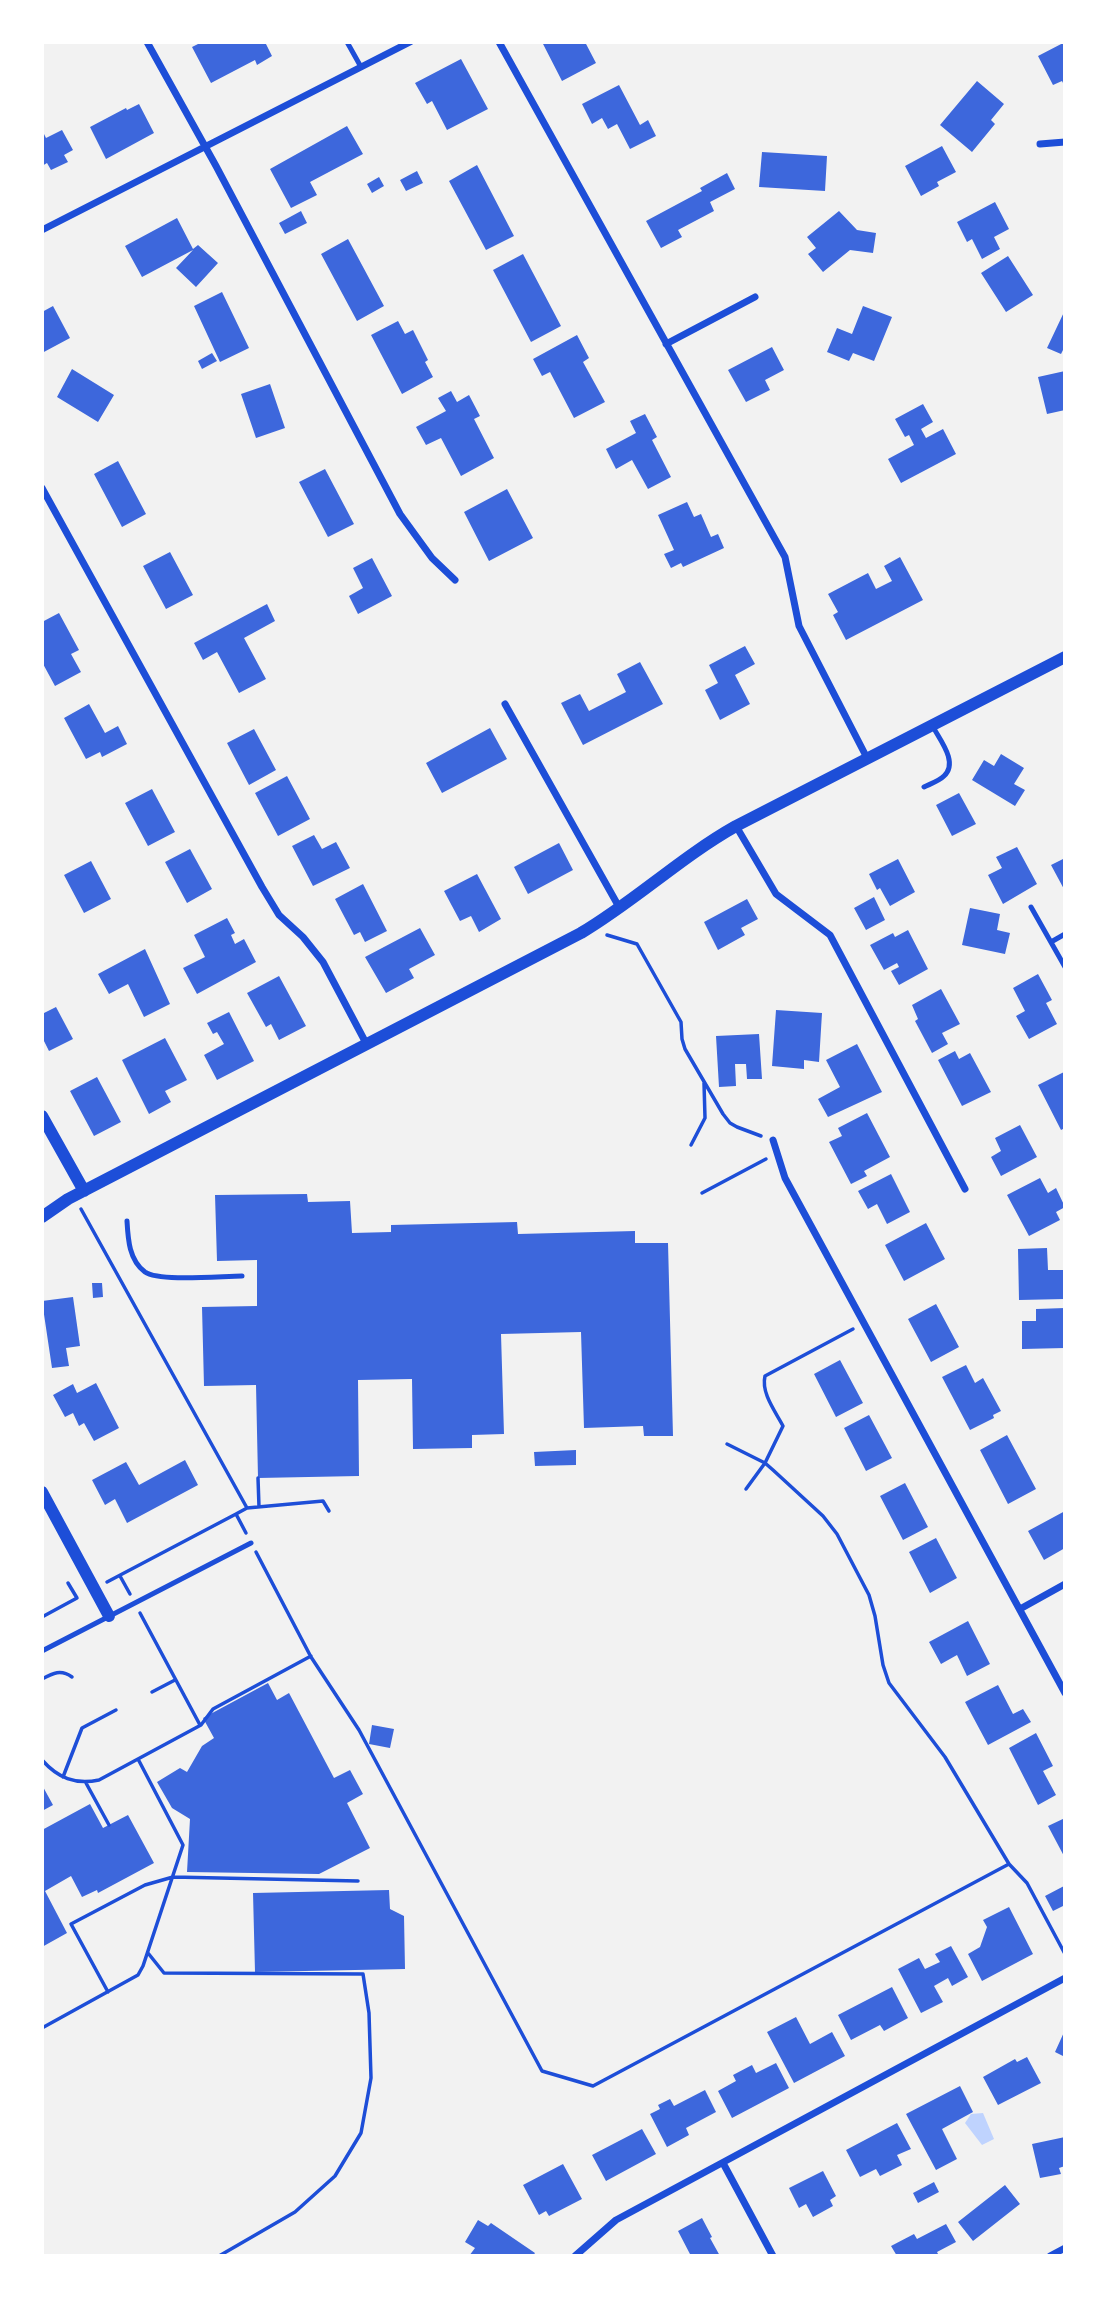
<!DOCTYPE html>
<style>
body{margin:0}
#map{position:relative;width:1107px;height:2298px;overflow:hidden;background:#f2f2f2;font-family:Manrope,sans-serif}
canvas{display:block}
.frame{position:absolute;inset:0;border:44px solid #fff;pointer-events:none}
</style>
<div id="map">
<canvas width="1107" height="2298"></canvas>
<div class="frame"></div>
</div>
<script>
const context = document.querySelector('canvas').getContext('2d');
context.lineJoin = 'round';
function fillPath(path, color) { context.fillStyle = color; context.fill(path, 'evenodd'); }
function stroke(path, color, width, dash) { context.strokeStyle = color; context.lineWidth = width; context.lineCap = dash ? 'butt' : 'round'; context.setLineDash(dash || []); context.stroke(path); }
const water = new Path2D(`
 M983,2113L994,2139L982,2145L965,2123L971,2114Z`);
const building = new Path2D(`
 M202,42H265L272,56L257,65L255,60L211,83L192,47Z
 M542,42H585L596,63L562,81Z
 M1065,42V87L1062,81L1053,85L1038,56Z
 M461,59L488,109L447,130L432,101L427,104L415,83Z
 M977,81L1004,104L991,120L995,124L972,152L940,125Z
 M619,85L640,125L648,120L656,136L630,149L617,124L608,129L602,118L592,124L582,104Z
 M139,104L154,133L106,159L90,127L126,108L127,110Z
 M347,126L363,154L310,182L317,195L291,208L270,169Z
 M42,130L46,138L62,130L73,150L64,155L68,162L51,170L47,163L42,166Z
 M942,146L956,172L937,182L939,186L921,196L905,166Z
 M762,152L827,156L825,191L759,187Z
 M477,165L514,236L486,250L449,181Z
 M417,171L423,183L406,191L400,180Z
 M727,173L735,189L710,202L714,211L678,230L682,237L661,248L646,221L702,191L700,188Z
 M379,177L384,186L372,193L367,184Z
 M995,202L1009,229L994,237L1000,249L982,259L972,239L967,242L957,222Z
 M301,211L307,223L285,234L279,223Z
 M839,211L857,230L876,233L873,253L850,250L823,272L808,254L816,248L807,237Z
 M177,218L193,249L198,245L218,263L196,287L176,268L193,250L142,277L125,246Z
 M348,239L384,306L357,321L321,254Z
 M523,254L561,326L531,342L493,270Z
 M1008,256L1033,295L1006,312L981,273Z
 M222,292L249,348L220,362L194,306Z
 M53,306L70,338L42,353V312Z
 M863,306L892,317L874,361L853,353L849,361L827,352L837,328L852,334Z
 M1065,310V351L1063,350L1061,354L1047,348Z
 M398,321L405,334L413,330L428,360L425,362L433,377L402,394L371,335Z
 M577,335L589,358L583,362L605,402L574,418L550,372L542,376L533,359Z
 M772,347L784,370L765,380L770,390L746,402L728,370Z
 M212,353L217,361L202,369L198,361Z
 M72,369L114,395L98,422L57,397Z
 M1065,371V410L1047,414L1038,377Z
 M270,384L285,428L256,438L241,394Z
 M451,391L457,402L469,395L480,416L474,419L494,458L461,476L441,438L426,445L416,427L446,411L438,398Z
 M923,404L933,422L921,429L926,438L943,429L956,454L901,483L888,459L914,445L909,435L905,437L895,419Z
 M645,414L657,437L652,440L671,477L648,489L632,460L616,469L606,449L636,433L630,421Z
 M118,461L146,514L122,527L94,474Z
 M325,469L354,524L328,537L299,482Z
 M507,489L533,538L489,561L464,512Z
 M687,502L694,517L701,514L711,537L718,534L724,548L683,567L681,563L671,568L664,554L674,550L658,515Z
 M170,552L193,595L166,609L143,566Z
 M900,557L923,600L846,640L833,615L838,612L828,594L868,573L876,589L892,581L884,566Z
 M372,558L392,596L358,614L349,596L363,588L353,568Z
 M267,604L275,621L244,638L266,679L239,693L217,652L203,660L194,643Z
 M59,613L79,650L71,654L81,672L55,686L42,662V622Z
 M745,646L755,664L735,675L750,704L720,720L705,690L718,683L709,665Z
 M640,662L663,704L583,745L561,703L580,694L589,711L626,692L617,674Z
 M89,704L105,733L118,726L127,744L102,757L100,752L86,759L64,718Z
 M490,728L507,759L442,793L426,763Z
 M254,729L276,770L249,785L227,743Z
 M1001,754L1024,768L1014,784L1025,790L1015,806L972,780L984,760L994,766Z
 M287,776L310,819L278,836L255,793Z
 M152,789L175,832L148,846L125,803Z
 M959,793L976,824L952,836L936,805Z
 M314,835L322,849L336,842L350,868L313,886L292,846Z
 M559,843L573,870L528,894L514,867Z
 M1017,847L1037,884L1003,904L988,875L1002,868L996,857Z
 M190,849L212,889L187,903L165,862Z
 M1065,858V891L1051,865Z
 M898,859L915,892L890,906L880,888L877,890L869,874Z
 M91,861L111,899L84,913L64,875Z
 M477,874L501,919L479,932L471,916L460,921L444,891Z
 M363,884L387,931L365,942L360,932L354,935L335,899Z
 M874,897L885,920L866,930L854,908Z
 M747,899L758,919L741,928L745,935L718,950L704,922Z
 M970,908L1000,914L997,930L1010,933L1005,954L962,945Z
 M227,918L235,933L231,935L235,944L244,939L256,962L197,994L183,968L205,957L194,935Z
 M420,928L435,955L409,969L414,978L386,993L365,957Z
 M908,930L928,969L899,985L891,971L899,967L897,963L884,970L870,945L893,933L895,937Z
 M145,949L170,1004L144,1017L128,984L109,994L98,974Z
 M1038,974L1052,1000L1046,1003L1057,1024L1029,1039L1016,1016L1025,1011L1013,988Z
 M279,976L306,1026L279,1040L271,1024L266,1027L247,993Z
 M941,989L960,1024L942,1033L948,1044L932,1053L915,1021L918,1019L912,1005Z
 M56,1007L73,1039L49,1051L42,1037V1014Z
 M776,1010L822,1013L819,1062L804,1060V1069L772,1066Z
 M229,1012L254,1061L217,1080L204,1055L224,1044L217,1032L213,1034L207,1023Z
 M759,1034L762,1079H747L746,1064H735L736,1086L719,1087L716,1036Z
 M165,1038L187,1080L165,1091L171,1102L149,1114L122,1060Z
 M857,1044L882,1092L828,1117L818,1099L840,1087L826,1060Z
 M955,1051L959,1059L970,1053L991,1092L962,1106L938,1060Z
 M1064,1072L1065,1128L1061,1130L1038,1085Z
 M97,1077L121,1122L94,1136L70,1091Z
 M867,1113L890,1157L864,1171L867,1176L851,1184L829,1142L842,1136L838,1128Z
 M1020,1125L1037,1157L1001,1176L991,1157L1001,1151L995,1138Z
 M891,1174L910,1212L887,1224L877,1204L868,1209L858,1191Z
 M1040,1178L1048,1193L1056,1188L1065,1207L1056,1212L1060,1220L1029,1236L1007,1195Z
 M307,1194L308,1202L350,1201L352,1233L391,1232V1225L517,1222L518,1234L635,1231V1243H668L673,1436H644L643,1426L584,1428L581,1332L501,1334L504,1434L472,1435V1448L413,1449L412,1379L358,1380L359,1476L258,1478L256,1385L204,1386L202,1307L257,1306V1260L217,1261L215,1195Z
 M926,1223L945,1259L904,1281L885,1245Z
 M1047,1248L1048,1270H1065V1299L1019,1300L1018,1249Z
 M92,1283H102L103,1297L93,1298Z
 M73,1297L80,1346L66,1348L69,1366L52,1368L42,1301Z
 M936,1304L959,1347L931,1362L908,1319Z
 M1065,1308V1348L1022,1349V1321H1036V1309Z
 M840,1360L863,1403L836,1417L814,1374Z
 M966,1365L975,1383L983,1378L1001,1411L993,1415L994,1418L970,1430L942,1377Z
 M96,1383L119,1428L94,1441L84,1423L79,1426L73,1413L65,1417L53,1395L73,1384L77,1393Z
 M869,1415L892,1458L866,1471L844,1428Z
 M1007,1435L1036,1489L1008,1504L980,1450Z
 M576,1450V1465L535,1466L534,1452Z
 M185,1460L198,1485L127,1523L115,1499L105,1505L92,1480L126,1462L139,1485Z
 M905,1483L928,1527L903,1540L880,1496Z
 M1065,1511V1548L1044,1560L1028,1531Z
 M936,1538L957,1578L930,1593L909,1552Z
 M968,1621L990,1664L967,1676L957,1655L941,1664L929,1642Z
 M268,1683L277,1700L289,1693L334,1778L350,1770L363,1794L347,1803L370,1848L319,1874L187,1872L190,1819L172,1808L157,1782L180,1768L187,1772L202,1746L214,1738L203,1718Z
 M998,1685L1013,1714L1023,1709L1031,1722L988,1745L965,1702Z
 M372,1725L394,1729L390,1748L369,1744Z
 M1036,1733L1053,1766L1043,1771L1056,1795L1038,1805L1009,1748Z
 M42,1785L53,1805L42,1811Z
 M90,1804L103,1828L128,1815L154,1863L98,1893L97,1890L82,1897L71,1876L45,1891L67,1933L42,1947V1830Z
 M1065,1818V1858L1048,1826Z
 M1064,1886L1065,1905L1053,1911L1045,1896Z
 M389,1890L390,1909L404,1916L405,1969L255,1972L253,1893Z
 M1009,1907L1033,1954L982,1981L968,1954L980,1947L987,1927L983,1920Z
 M951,1946L968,1977L952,1986L948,1978L934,1986L943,2002L921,2013L898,1969L919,1958L925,1969L940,1962L935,1954Z
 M892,1987L908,2018L884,2031L880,2025L851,2040L838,2015Z
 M796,2017L810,2044L832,2032L845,2056L794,2083L767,2032Z
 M1065,2030V2057L1055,2052Z
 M1027,2057L1041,2083L998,2105L983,2077L1015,2059L1017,2062Z
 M776,2063L789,2088L732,2118L718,2091L736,2081L733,2075L752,2065L756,2073Z
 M960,2086L973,2112L942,2129L957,2159L936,2170L906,2114Z
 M705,2090L716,2112L686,2128L689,2135L667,2147L650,2114L660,2109L658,2105L670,2099L674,2106Z
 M897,2123L911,2149L897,2155L902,2165L880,2176L876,2169L860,2177L846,2150Z
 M642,2129L656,2154L606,2181L592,2155Z
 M1065,2137V2166L1059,2168L1061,2174L1040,2178L1032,2144Z
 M563,2164L582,2199L549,2216L546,2211L539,2215L523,2185Z
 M823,2171L836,2196L830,2200L833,2206L813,2217L806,2204L799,2208L789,2188Z
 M934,2182L939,2192L918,2203L913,2193Z
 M1005,2185L1020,2204L973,2241L958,2222Z
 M702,2218L712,2237L710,2238L720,2256H691L678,2231Z
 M478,2220L488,2226L491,2223L535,2253L533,2256H469L475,2248L465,2242Z
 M946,2224L956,2242L937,2252L939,2256H897L891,2246L914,2234L917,2239Z`);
const path = new Path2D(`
 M607,935L637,944L681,1022L682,1039L685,1049L723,1114L730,1123L737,1127L761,1136
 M691,1145L705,1118L704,1083
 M702,1193L766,1159
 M81,1209L247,1508L236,1514
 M727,1444L765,1463L773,1470L823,1516L837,1534L869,1595L875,1616L883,1665L889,1683L945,1757L1009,1864L1027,1883L1065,1954
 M258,1478L259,1507
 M746,1489L765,1463L783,1426C775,1411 761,1393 765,1376L853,1329
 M247,1508L323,1501L329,1511
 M256,1552L311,1657L359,1730L542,2071L593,2086L1009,1864
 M120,1576L130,1594
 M107,1582L236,1514L246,1533
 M140,1613L200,1725
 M42,1617L77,1598L68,1583
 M42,1679C53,1673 61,1669 72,1677
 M152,1692L175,1680
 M42,1760C58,1778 75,1785 99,1780L201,1725L213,1709L311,1656
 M63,1777L82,1728L116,1710
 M86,1783L109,1825
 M148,1953L164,1973L363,1974L369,2013L371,2078L361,2133L335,2176L295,2212L219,2256
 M108,1992L71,1924L145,1885L173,1877L358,1881
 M42,2028L138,1975L143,1966L183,1845L138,1759`);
const service = new Path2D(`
 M347,42L361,67
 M924,787C930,784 939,781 944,776C959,762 939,739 932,725
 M1031,907L1065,967
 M1051,942L1065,934
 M127,1221C128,1239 129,1260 145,1272C159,1282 222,1276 242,1276
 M42,1651L251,1543`);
const minor = new Path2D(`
 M147,42L216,166L400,514L432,558L455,580
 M499,42L785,557L799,626L867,758
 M1040,144L1065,142
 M42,230L410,42
 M666,344L755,297
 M42,488L262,887L279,915L303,937L323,962L367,1045
 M505,704L619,907
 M736,826L776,894L830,935L965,1189
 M773,1140L785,1178L1065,1693
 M1020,1609L1065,1584
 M723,2163L773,2256
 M575,2256L616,2220L1065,1978
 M1050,2256L1065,2248`);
const tertiary = new Path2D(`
 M42,1116L84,1191
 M42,1217L68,1199L581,933C635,901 681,857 736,826L1065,657
 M42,1492L109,1616`);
fillPath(water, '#bfd3fe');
fillPath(building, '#3d67dc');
stroke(path, '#1d4ed8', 3.5);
stroke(service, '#1d4ed8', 5);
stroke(minor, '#1d4ed8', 7);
stroke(tertiary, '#1d4ed8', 12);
</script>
